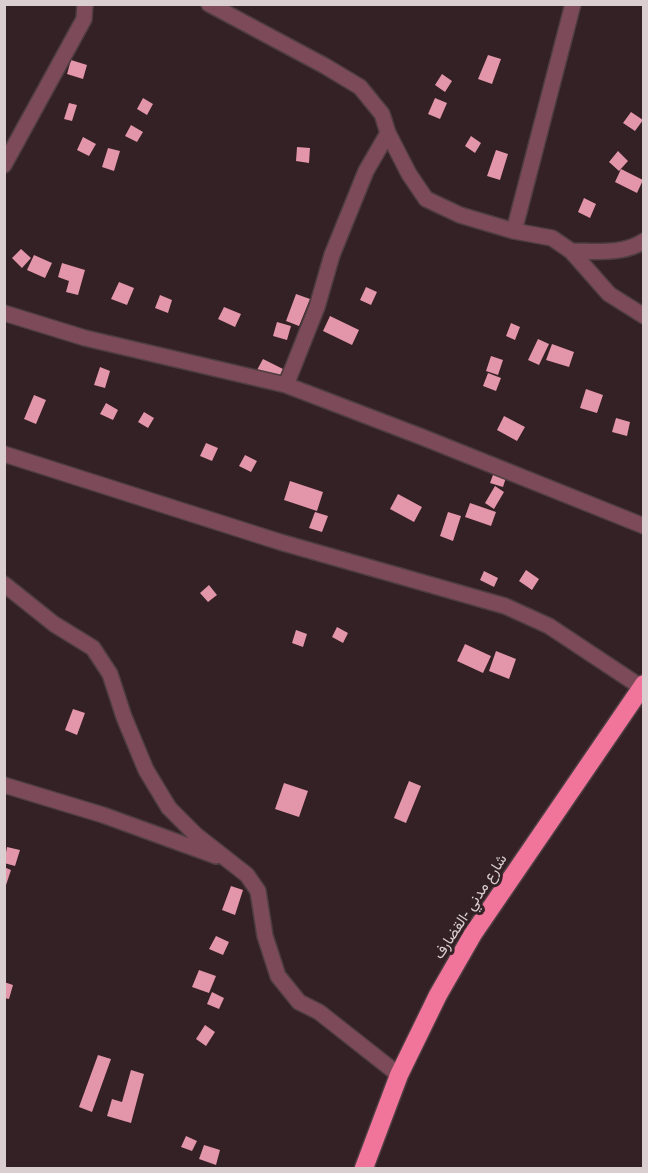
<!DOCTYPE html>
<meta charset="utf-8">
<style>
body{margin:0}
#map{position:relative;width:648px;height:1173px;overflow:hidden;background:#332125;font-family:Signika,sans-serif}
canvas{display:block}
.frame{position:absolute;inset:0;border:6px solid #dbced1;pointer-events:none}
</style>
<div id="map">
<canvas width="648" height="1173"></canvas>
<div class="frame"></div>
</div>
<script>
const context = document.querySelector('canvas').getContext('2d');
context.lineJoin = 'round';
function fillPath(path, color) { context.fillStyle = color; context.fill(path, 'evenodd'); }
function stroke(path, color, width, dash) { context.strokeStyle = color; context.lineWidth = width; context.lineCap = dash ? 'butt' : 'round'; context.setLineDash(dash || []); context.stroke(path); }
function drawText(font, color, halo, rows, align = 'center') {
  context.font = font + ' Signika,Vazirmatn,sans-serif'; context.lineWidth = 6; context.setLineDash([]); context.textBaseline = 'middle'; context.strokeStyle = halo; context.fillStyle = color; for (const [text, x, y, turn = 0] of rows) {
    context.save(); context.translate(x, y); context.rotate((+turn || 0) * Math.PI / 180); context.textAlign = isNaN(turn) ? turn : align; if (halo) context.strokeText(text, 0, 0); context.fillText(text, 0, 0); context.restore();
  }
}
const building = new Path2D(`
 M488,55L501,59L492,84L478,79Z
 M71,60L87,65L83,79L67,74Z
 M442,74L452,81L445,92L435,85Z
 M143,98L153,104L147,115L137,109Z
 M435,98L447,103L440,119L428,114Z
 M69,103L77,105L72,121L64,119Z
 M631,112L643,120L635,131L623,123Z
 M131,125L143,132L137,142L125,136Z
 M471,136L481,143L475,153L465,146Z
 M83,137L96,144L89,156L77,150Z
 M297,147L310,148L309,163L296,161Z
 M108,148L120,151L114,171L102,167Z
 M496,150L508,154L500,180L487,176Z
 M618,151L628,161L619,171L609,162Z
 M621,169L643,180L637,193L615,182Z
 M584,198L596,204L590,218L578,212Z
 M21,249L31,258L22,268L12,258Z
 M34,255L52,263L45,278L27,270Z
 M62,263L85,270L78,295L66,292L69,281L58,277Z
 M119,282L134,288L127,305L111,299Z
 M366,287L377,292L371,305L360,300Z
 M296,294L310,299L299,326L286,321Z
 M160,295L172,300L168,313L155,308Z
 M224,307L241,314L235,327L218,319Z
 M330,316L359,330L352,345L323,331Z
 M277,322L291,326L287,340L273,336Z
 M511,323L520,327L515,340L506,336Z
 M538,339L549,344L539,365L528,360Z
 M552,344L574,352L569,367L546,360Z
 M491,356L503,360L498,375L486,371Z
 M263,359L283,369L277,381L257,370Z
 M100,367L110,371L105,388L94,385Z
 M488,373L501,378L496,391L483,386Z
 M586,389L603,395L597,413L580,408Z
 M34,395L46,400L36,424L24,419Z
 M106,403L118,410L113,420L100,414Z
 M144,412L154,418L148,428L138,422Z
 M504,416L525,427L517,441L497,430Z
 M616,418L630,422L627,436L612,432Z
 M206,443L218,448L212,461L200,456Z
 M245,455L257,461L251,472L239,466Z
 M497,464L509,468L503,487L490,483Z
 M290,481L323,492L317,511L284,500Z
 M495,486L504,492L494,509L485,503Z
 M398,494L422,507L414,522L390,509Z
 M470,503L496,512L491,526L465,517Z
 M315,512L328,516L322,532L309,528Z
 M448,512L461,516L453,541L440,536Z
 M526,570L539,579L532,590L519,581Z
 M484,571L498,578L494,587L480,580Z
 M209,585L217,595L208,602L200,593Z
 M337,627L348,633L343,643L332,637Z
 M296,630L307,634L303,647L292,643Z
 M465,644L491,656L483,673L457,661Z
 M496,651L516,659L509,679L489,671Z
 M73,709L85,713L77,735L65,730Z
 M409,781L421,786L406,823L394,818Z
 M284,783L308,791L299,817L275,809Z
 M7,847L20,850L15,866L4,863Z
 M4,867L11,870L5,888H4Z
 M231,886L243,890L235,915L222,910Z
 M216,936L229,942L223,955L209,949Z
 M199,970L216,976L209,993L192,987Z
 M4,982L13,985L9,999L4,998Z
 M212,992L224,998L219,1009L207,1004Z
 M205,1025L215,1032L206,1046L196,1039Z
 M98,1055L111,1059L92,1112L79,1107Z
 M131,1070L144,1074L131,1123L107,1116L112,1099L122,1102Z
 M186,1136L197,1141L192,1151L181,1147Z
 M204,1145L220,1150L216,1165L199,1159Z`);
const street = new Path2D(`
 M209,4L325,66L360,87L382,114L388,133L409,174L426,199L460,215L514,231L552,238L571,251L609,294L644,316
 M4,165L84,19L85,4
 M514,231L573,4
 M571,251C595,251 623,255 644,241
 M4,313L85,338L286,385L422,437L644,526
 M286,385L317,307L332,255L366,171L388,133
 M4,454L280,542L505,606L549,626L641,687
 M4,584L54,624L93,648L110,674L124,717L146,770L169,808L196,835L247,875L258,891L265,936L278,976L299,1002L319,1012L399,1075
 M4,785L103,815L216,856`);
const highway = new Path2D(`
 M364,1168L399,1075L438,995L473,934L644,684`);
const streetNames = [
 ["شارع مدني -القضارف",471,907,-57]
];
fillPath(building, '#e395a9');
stroke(street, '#4e3d41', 18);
stroke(highway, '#4e3d41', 21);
stroke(street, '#7c4a58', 15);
stroke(highway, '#f1759a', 18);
drawText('15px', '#dbced1', '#332125', streetNames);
</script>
